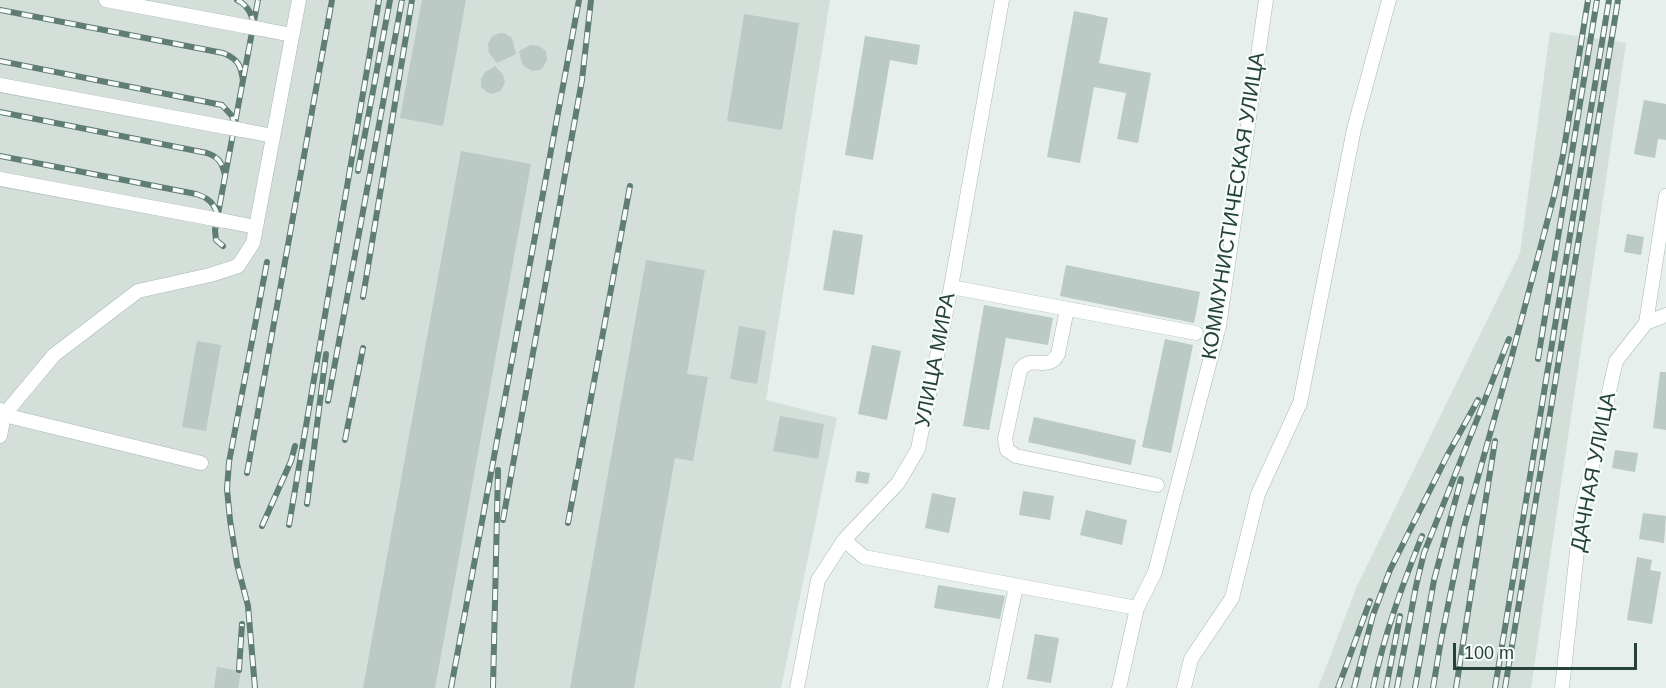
<!DOCTYPE html>
<meta charset="utf-8">
<style>
body{margin:0}
#map{position:relative;width:1666px;height:688px;overflow:hidden;background:#e6efeb;font-family:Arial,sans-serif}
canvas{display:block}
.scale{position:absolute;left:1453px;top:643px;width:184px;height:27px;box-sizing:border-box;border:3px solid #24423a;border-top:0;padding-left:8px;font-size:18px;line-height:21px;white-space:nowrap;color:#24423a;-webkit-text-stroke:4px #f7fbf9;paint-order:stroke}
</style>
<div id="map">
<canvas width="1666" height="688"></canvas>
<div class="scale">100 m</div>
</div>
<script>
const context = document.querySelector('canvas').getContext('2d');
context.lineJoin = 'round';
function fillPath(path, color) { context.fillStyle = color; context.fill(path, 'evenodd'); }
function stroke(path, color, width, dash) { context.strokeStyle = color; context.lineWidth = width; context.lineCap = dash ? 'butt' : 'round'; context.setLineDash(dash || []); context.stroke(path); }
function drawText(font, color, halo, rows, align = 'center') {
  context.font = font + ' Arial,sans-serif'; context.lineWidth = 4.5; context.setLineDash([]); context.textBaseline = 'middle'; context.strokeStyle = halo; context.fillStyle = color; for (const [text, x, y, turn = 0] of rows) {
    context.save(); context.translate(x, y); context.rotate((+turn || 0) * Math.PI / 180); context.textAlign = isNaN(turn) ? turn : align; if (halo) context.strokeText(text, 0, 0); context.fillText(text, 0, 0); context.restore();
  }
}
const built = new Path2D(`
 M0,0H830L766,400L837,418L781,688H0Z
 M1550,32L1626,43L1531,688H1318L1357,586L1520,253Z`);
const building = new Path2D(`
 M422,0H466L443,126L400,118Z
 M1074,11L1108,18L1099,63L1151,73L1138,143L1117,139L1126,93L1094,87L1080,163L1047,157Z
 M744,14L799,23L782,130L727,121Z
 M500,33H504L512,38L516,54L497,63L489,53L488,44L492,36Z
 M865,36L920,45L917,65L890,60L873,160L845,155Z
 M531,45L539,46L546,51L547,60L543,67L540,70L532,71L525,67L522,63L519,51Z
 M495,66L503,75L505,83L501,90L498,92L491,94L487,92L481,87V79L485,72Z
 M1644,100L1666,104V140L1658,139L1655,158L1634,154Z
 M461,151L531,164L435,688H363Z
 M833,230L863,235L854,295L823,290Z
 M1627,234L1644,237L1641,255L1624,252Z
 M646,260L705,270L687,374L708,377L693,461L675,458L634,688H570Z
 M1066,265L1200,292L1194,323L1060,296Z
 M984,305L1053,318L1048,345L1006,338L989,430L963,426Z
 M739,326L766,331L757,384L730,379Z
 M1165,339L1193,345L1171,453L1142,447Z
 M197,341L221,345L206,431L182,427Z
 M872,345L901,351L887,420L858,414Z
 M1660,372H1666V430L1653,428Z
 M780,416L824,424L818,459L773,451Z
 M1034,417L1136,440L1131,465L1028,442Z
 M1615,450L1638,453L1635,472L1612,468Z
 M857,471L870,473L868,484L855,482Z
 M1023,491L1054,496L1050,520L1019,515Z
 M932,493L956,498L949,533L925,528Z
 M1086,510L1127,520L1122,545L1080,535Z
 M1643,513L1666,516L1664,543L1639,539Z
 M1637,557L1652,560L1650,570L1661,572L1652,624L1627,620Z
 M938,585L1005,596L1000,619L934,608Z
 M1035,634L1059,638L1051,683L1027,679Z
 M217,667L241,671L238,688H214Z`);
const minor = new Path2D(`
 M106,0L244,26
 M261,29L292,35
 M0,85L225,127
 M242,130L273,136
 M0,179L209,218
 M225,221L256,227L299,0
 M951,287L1196,333
 M1067,309L1058,354C1048,373 1032,353 1020,370L1005,439L1007,450L1016,456L1157,485
 M1646,323L1666,196
 M1,410L4,415L201,463
 M0,436L4,415L54,355L138,291L210,275L238,266L253,243L256,227
 M844,540L864,557L1137,608
 M797,688L818,580L844,540L898,483L918,449L951,287L1002,0
 M995,688L1016,586
 M1119,688L1137,608L1155,572L1219,326L1266,0
 M1184,688L1191,659L1232,598L1258,494L1300,403L1354,129L1389,0
 M1562,688L1581,515L1616,361L1646,323L1666,315`);
const rail = new Path2D(`
 M237,0C246,4 252,13 253,23
 M0,10L223,53C238,59 241,65 243,81
 M0,61L222,105L232,116L235,126
 M0,112L207,153C219,157 222,163 225,175
 M0,156L196,194C209,198 214,203 218,216
 M358,171L390,0
 M223,246L216,240L215,230L258,0
 M363,297L412,0
 M1538,359L1597,0
 M328,401L402,0
 M345,440L363,348
 M247,473L332,0
 M307,504L326,354
 M503,520L582,80L591,0
 M568,523L630,186
 M289,525L379,0
 M262,526L291,461L295,446
 M239,670L242,624
 M255,688L248,606L237,564L230,520L227,489L229,462L267,262
 M451,688L579,0
 M493,688L498,470
 M1338,688L1370,601
 M1354,688L1373,615L1390,570L1447,456L1478,400
 M1373,688C1384,635 1402,586 1422,536
 M1386,688L1400,616
 M1397,688L1416,586L1424,553L1509,339
 M1415,688L1434,580L1461,479
 M1433,688L1441,640L1464,527L1511,359L1554,196L1563,155L1588,0
 M1456,688L1495,441
 M1495,688L1609,0
 M1505,688L1618,0`);
const minorBridge = new Path2D(`
 M244,26L261,29
 M225,127L242,130
 M209,218L225,221`);
const streetNames = [
 ["КОММУНИСТИЧЕСКАЯ УЛИЦА",1234,206,-81],
 ["УЛИЦА МИРА",936,360,-79],
 ["ДАЧНАЯ УЛИЦА",1594,472,-79]
];
fillPath(built, '#d4dfda');
fillPath(building, '#bbcac4');
stroke(minor, '#a8b8b2', 15);
stroke(minor, '#fff', 14);
stroke(rail, '#5f7d75', 6);
stroke(rail, '#f7fbf9', 4, [11]);
stroke(minorBridge, '#a8b8b2', 15, []);
stroke(minorBridge, '#fff', 14);
drawText('21px', '#24423a', '#f7fbf9', streetNames);
</script>
